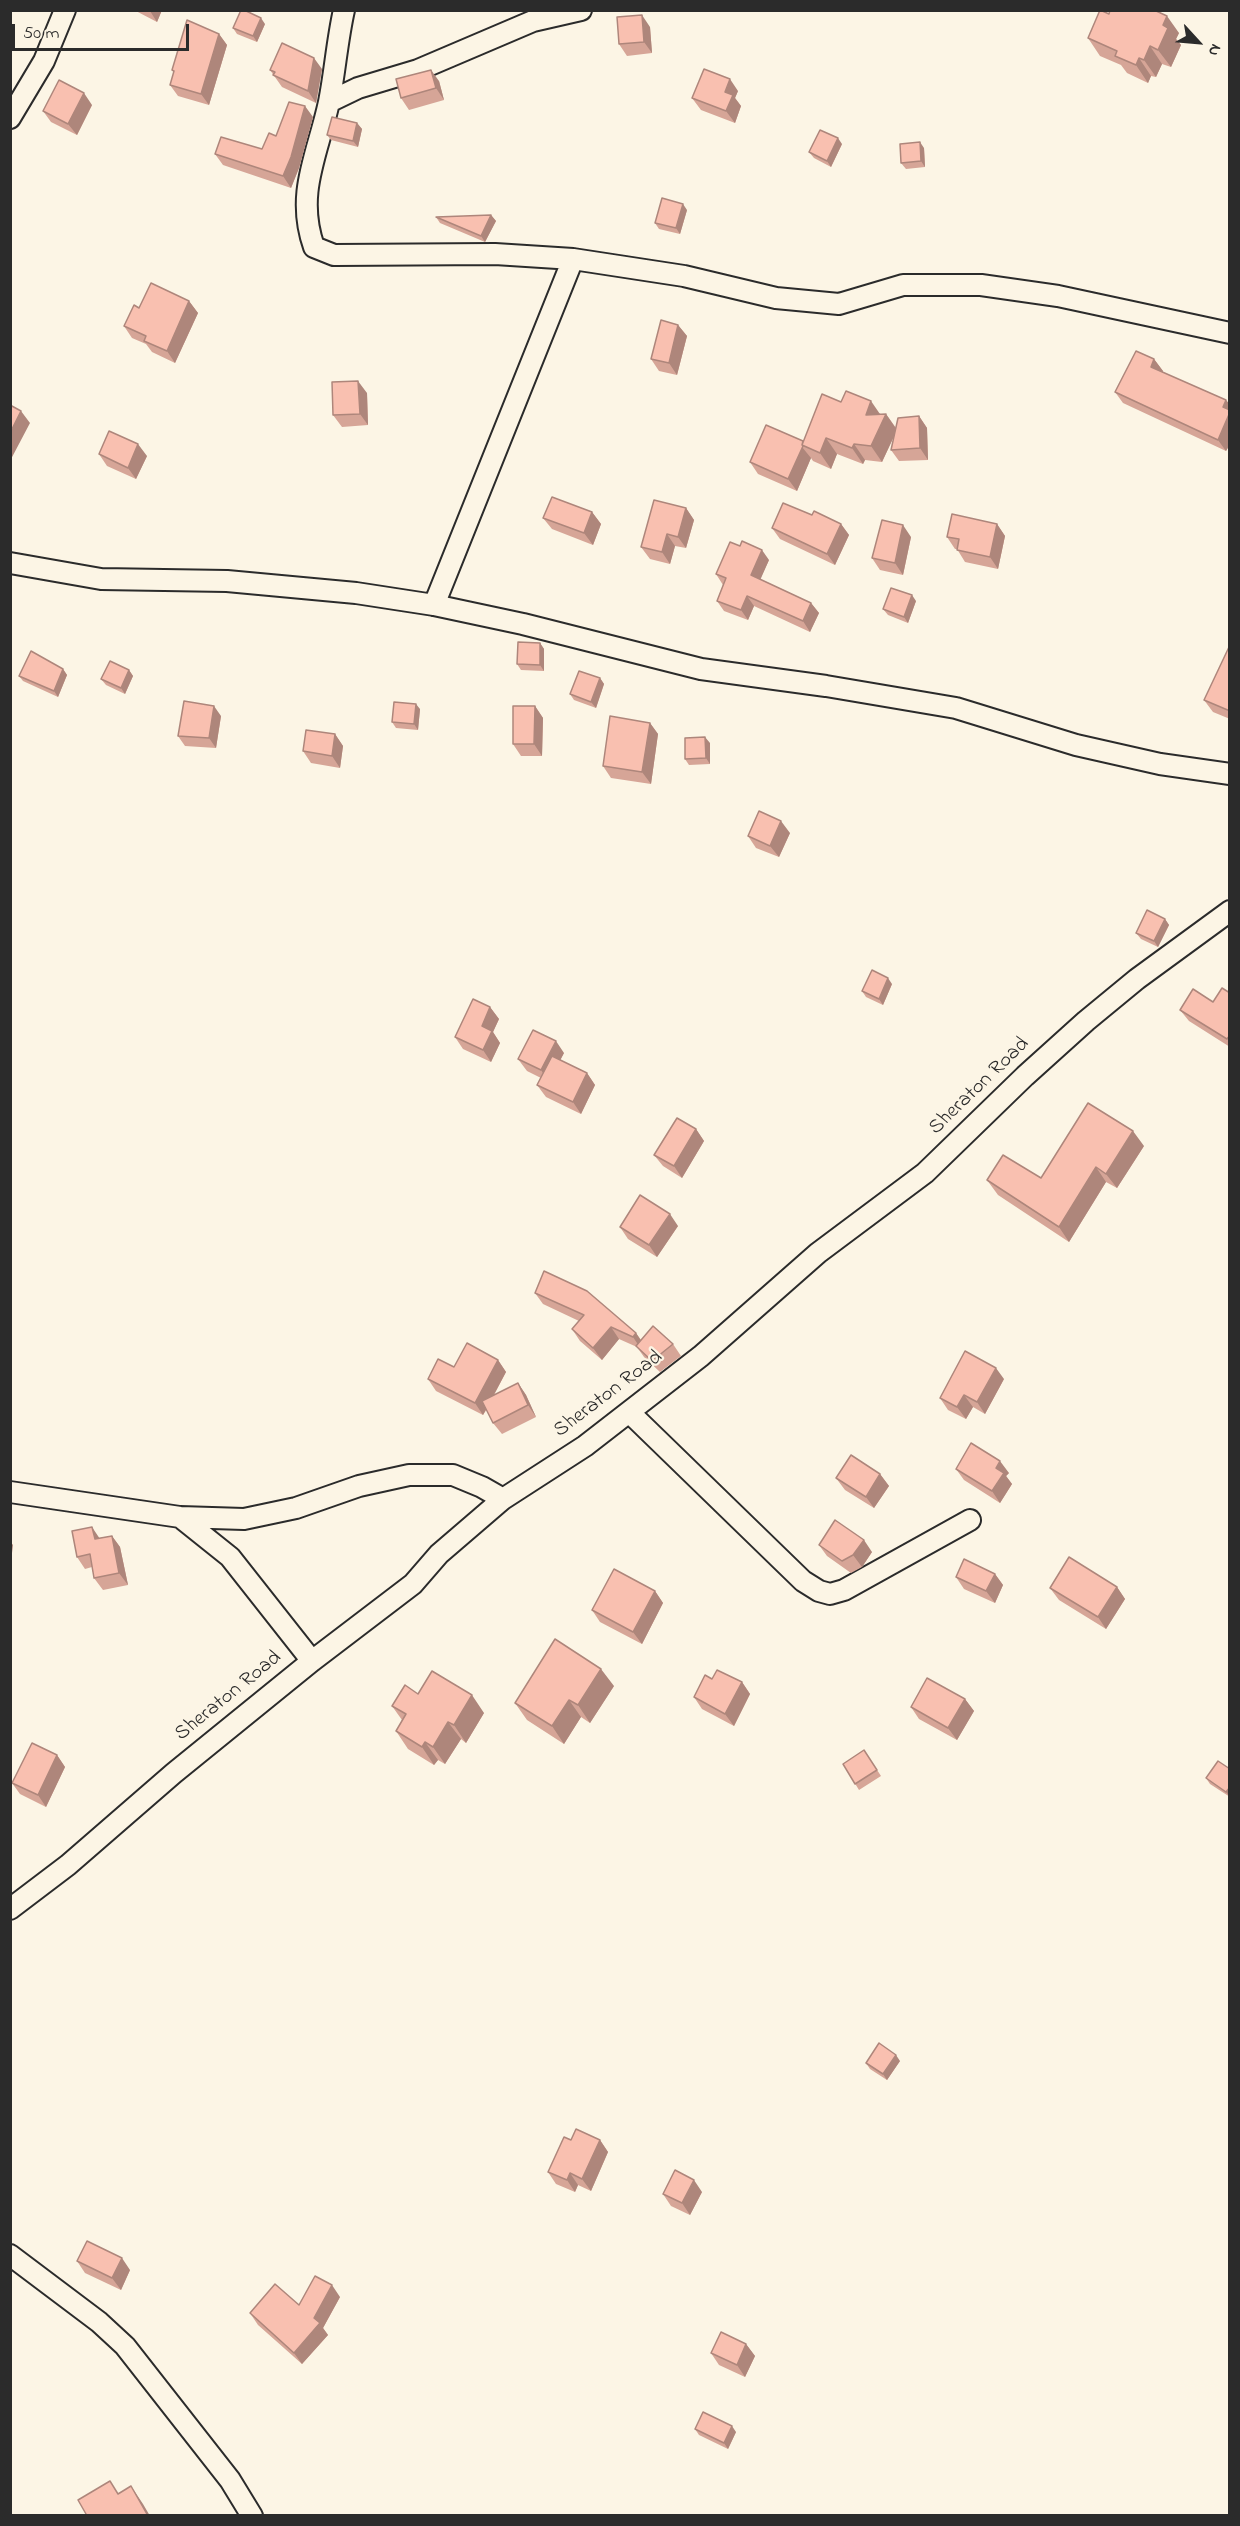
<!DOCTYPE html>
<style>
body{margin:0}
#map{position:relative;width:1240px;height:2526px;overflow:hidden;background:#fcf5e5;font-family:"Indie Flower",sans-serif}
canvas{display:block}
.frame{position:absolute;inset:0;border:12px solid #2b2b2b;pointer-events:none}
.north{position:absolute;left:1168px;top:12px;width:60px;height:60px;-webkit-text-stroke:4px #fcf5e5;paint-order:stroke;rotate:116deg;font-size:16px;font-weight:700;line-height:24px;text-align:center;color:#2b2b2b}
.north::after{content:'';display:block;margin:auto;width:21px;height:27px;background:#2b2b2b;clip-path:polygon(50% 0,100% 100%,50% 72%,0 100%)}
.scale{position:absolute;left:12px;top:24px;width:177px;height:27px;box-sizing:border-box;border:3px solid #2b2b2b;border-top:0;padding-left:8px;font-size:18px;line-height:21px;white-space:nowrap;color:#2b2b2b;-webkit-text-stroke:4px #fcf5e5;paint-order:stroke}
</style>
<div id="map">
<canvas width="1240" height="2526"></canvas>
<div class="frame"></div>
<div class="north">N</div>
<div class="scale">50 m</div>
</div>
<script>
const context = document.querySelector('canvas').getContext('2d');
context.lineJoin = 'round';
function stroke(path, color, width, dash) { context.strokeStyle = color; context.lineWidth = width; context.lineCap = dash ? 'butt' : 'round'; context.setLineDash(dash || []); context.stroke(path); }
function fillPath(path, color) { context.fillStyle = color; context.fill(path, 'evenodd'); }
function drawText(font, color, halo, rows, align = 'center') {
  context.font = font + ' "Indie Flower",sans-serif'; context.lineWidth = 4.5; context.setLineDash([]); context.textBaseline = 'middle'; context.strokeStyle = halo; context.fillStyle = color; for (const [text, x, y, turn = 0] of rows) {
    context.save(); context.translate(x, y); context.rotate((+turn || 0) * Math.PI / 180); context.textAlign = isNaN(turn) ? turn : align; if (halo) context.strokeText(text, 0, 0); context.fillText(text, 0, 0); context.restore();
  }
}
const minor = new Path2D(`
 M344,10C337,41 335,72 329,102C318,154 295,193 314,247L334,255L495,254L573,259L684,276L776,298L839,304L903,285H981L1058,296L1230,333
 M329,102L358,88L418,70L533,21L581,10
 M10,118L44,61L65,10
 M10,563L101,579L227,581L356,593L434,605L523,624L701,669L826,686L956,708L1076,745L1160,764L1230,774
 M434,605L573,259
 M629,1412L803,1581L819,1591L830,1594L844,1590L970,1520
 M10,1492L180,1517L244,1519L296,1508L359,1486L409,1475H453L482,1487L503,1499
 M180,1517L230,1557L312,1661
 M10,1909L68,1865L174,1773L312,1661L413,1584L439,1554L503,1499L585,1446L701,1356L818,1253L925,1173L1025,1076L1086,1021L1137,979L1230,911
 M10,2255L99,2322L125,2346L230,2480L252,2516`);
const wall = new Path2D(`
 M134,10H162L157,22Z
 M1109,14L1179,33L1176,39L1181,45L1171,67L1162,64L1156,77L1151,76L1148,83L1127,73L1121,65L1100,56L1088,38Z
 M265,24L257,42L237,34L233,28Z
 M650,27L652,53L627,56L619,44Z
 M219,34L227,45L209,105L178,96L170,85L174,73L172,70Z
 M322,69L316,103L282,87L270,70Z
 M439,81L444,100L409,110L401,98Z
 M738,91L735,98L741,106L735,123L701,110L692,98Z
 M92,105L77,135L51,122L43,111Z
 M313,117L299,168L291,188L223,165L215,154L262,149L276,136Z
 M357,123L362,129L358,147L331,140L327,135Z
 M842,144L831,167L814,158L809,152Z
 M924,148L925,167L906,169L901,163Z
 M687,210L680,234L659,229L655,223Z
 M491,215L496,221L485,242L440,223L436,217Z
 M189,301L198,313L175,363L152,352L146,344L132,338L124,326Z
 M678,325L687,336L677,375L659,371L651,359Z
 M1154,359L1163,371L1162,372L1226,400L1230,405V444L1226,451L1123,403L1115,392Z
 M367,393L368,425L342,427L333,415Z
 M841,402L881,414H886L896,428L919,416L927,428L928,460L899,461L891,450L894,436L882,462L865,460L863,464L837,454L831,469L813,461L811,458L797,491L758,474L750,462L803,441Z
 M99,454L147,456L136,479L107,466Z
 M686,508L694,520L686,548L675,546L670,564L650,559L641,547Z
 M592,512L601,524L593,545L552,529L543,518Z
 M812,515L841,524L849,535L835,565L780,539L772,528Z
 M997,524L1005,536L998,569L965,562L957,549H955L947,537Z
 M911,537L903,575L880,570L872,558Z
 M769,560L760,579L811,603L819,613L810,632L754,606L748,620L724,611L717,601L723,585L716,574Z
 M916,601L908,623L888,615L883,609Z
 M540,643L544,649V671L521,670L517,664Z
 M1230,647V719L1213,712L1204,700Z
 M63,669L67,675L58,697L23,681L19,676Z
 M129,670L133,676L125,694L106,685L101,679Z
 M600,678L604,684L596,708L574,700L570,694Z
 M535,706L543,718L542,756H521L513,744Z
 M420,709L418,730L396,728L392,722Z
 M221,716L216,748L185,746L178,736Z
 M650,723L658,734L651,784L611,778L603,766Z
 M335,734L343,746L340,768L311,763L303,751Z
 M710,743V764L689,765L685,759Z
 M790,833L779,857L756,848L748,836Z
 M1165,919L1169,925L1158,947L1141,939L1136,933Z
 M892,984L883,1005L866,997L862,991Z
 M1230,993V1047L1189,1021L1180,1010L1213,1002Z
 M490,1007L499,1019L493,1032L500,1043L491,1062L463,1049L455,1037Z
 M564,1053L560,1060L587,1073L595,1085L581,1114L546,1097L537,1085L541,1078L527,1071L518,1059Z
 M696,1129L704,1141L682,1178L663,1166L654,1155Z
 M1144,1146L1117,1188L1106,1182L1069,1242L998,1195L987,1180L1041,1178Z
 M678,1226L657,1257L628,1239L620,1227Z
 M535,1293L636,1333L641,1340L673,1344L681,1356L660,1372L644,1357L637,1347L619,1339L602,1360L580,1341L572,1329L579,1321L543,1304Z
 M498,1360L506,1372L494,1395L518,1383L526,1395L536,1417L502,1434L493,1423L487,1409L483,1415L436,1391L428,1379L454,1367Z
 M1004,1379L985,1414L973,1407L966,1419L948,1410L940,1398Z
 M956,1469L1009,1473L1006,1476L1012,1484L1000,1503L964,1480Z
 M880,1474L889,1486L874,1508L845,1490L836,1478Z
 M112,1536L120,1547L128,1585L103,1590L94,1578L92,1567L85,1569L77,1557L100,1538Z
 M819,1545L872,1552L862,1567L851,1573L827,1556Z
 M995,1574L1003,1585L995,1603L964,1589L956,1577Z
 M1117,1587L1125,1599L1106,1629L1059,1600L1050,1588Z
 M655,1591L663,1603L642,1644L600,1622L592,1610Z
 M712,1679L742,1682L750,1694L734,1726L702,1709L694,1697Z
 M614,1686L590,1723L581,1717L564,1744L527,1720L515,1703Z
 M418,1694L484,1713L466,1743L461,1739L445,1764L438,1760L434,1765L408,1749L396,1731L402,1720L392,1706Z
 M965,1699L974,1711L957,1740L919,1719L911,1707Z
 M864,1750L881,1776L859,1790L843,1764Z
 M57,1755L65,1767L46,1807L20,1794L12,1783Z
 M1230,1769V1797L1210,1784L1206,1778Z
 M900,2061L887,2080L870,2069L866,2063Z
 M571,2140H600L608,2152L591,2191L578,2185L575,2192L556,2184L548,2172Z
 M702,2192L690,2215L671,2206L663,2194Z
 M77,2261L130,2270L121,2290L85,2273Z
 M340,2297L323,2328L328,2335L302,2364L258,2325L250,2313L299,2305Z
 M746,2344L755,2356L745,2377L719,2365L711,2353Z
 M695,2429L736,2432L728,2449L699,2435Z`);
const shadedWall = new Path2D(`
 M150,10H162L157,22L150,11Z
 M642,15L650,27L652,53L644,42Z
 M1167,16L1179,33L1176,39L1181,45L1171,67L1158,50L1163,25Z
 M261,18L265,24L257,42L253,36Z
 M219,34L227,45L209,105L201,94Z
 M1150,46L1162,64L1156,77L1144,60Z
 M314,58L322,69L316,103L308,91Z
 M1139,58L1151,76L1148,83L1136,65Z
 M431,70L439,81L444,100L436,88Z
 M730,79L738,91L735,98L741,106L735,123L726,111L725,92Z
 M84,93L92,105L77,135L68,124Z
 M305,106L313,117L299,168L291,188L283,176Z
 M357,123L362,129L358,147L353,141Z
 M838,138L842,144L831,167L827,161Z
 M920,142L924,148L925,167L921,161Z
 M683,204L687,210L680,234L676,228Z
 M491,215L496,221L485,242L481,236Z
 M189,301L198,313L175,363L167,351Z
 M678,325L687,336L677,375L669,363Z
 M1154,359L1163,371L1159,379L1151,367Z
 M358,381L367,393L368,425L360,414Z
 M1226,400L1230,405V444L1226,451L1218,440L1223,407Z
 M871,401L882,417L866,415Z
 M21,411L30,423L10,461V433Z
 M886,414L897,430L882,462L871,446Z
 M919,416L927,428L928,460L920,448Z
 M826,438L837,454L831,469L820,453Z
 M138,444L147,456L136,479L128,468Z
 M854,444L865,460L863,464L852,448Z
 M802,447L811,458L797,491L788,479Z
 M686,508L694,520L686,548L678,537Z
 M592,512L601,524L593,545L584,533Z
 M841,524L849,535L835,565L827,554Z
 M997,524L1005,536L998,569L990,557Z
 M903,525L911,537L903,575L895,563Z
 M667,534L675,546L670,564L662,552Z
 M762,550L769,560L758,585L751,575Z
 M912,595L916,601L908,623L904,617Z
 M747,596L754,606L748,620L741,610Z
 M811,603L819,613L810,632L803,621Z
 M540,643L544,649V671L540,665Z
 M63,669L67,675L58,697L54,691Z
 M129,670L133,676L125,694L121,688Z
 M600,678L604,684L596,708L591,702Z
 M416,704L420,709L418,730L414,724Z
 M214,706L221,716L216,748L209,738Z
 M535,706L543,718L542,756L534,744Z
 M650,723L658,734L651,784L642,772Z
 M335,734L343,746L340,768L332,756Z
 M705,737L710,743V764L706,758Z
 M781,821L790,833L779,857L770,846Z
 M1165,919L1169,925L1158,947L1154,941Z
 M888,978L892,984L883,1005L879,999Z
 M490,1007L499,1019L493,1032L500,1043L491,1062L483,1050L482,1026Z
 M556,1041L564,1053L549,1082L541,1070Z
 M587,1073L595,1085L581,1114L573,1102Z
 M696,1129L704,1141L682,1178L674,1166Z
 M1133,1131L1144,1146L1117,1188L1106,1174Z
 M1096,1167L1106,1182L1069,1242L1059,1227Z
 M670,1214L678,1226L657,1257L649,1245Z
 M611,1327L619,1339L602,1360L593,1348Z
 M636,1333L644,1345L641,1349L633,1337Z
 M498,1360L506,1372L483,1415L475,1403Z
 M996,1368L1004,1379L985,1414L977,1402Z
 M518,1383L526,1395L536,1417L528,1405Z
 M964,1395L973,1407L966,1419L957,1407Z
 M1000,1461L1009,1473L1006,1476L1012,1484L1000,1503L992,1491L996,1468Z
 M880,1474L889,1486L874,1508L866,1497Z
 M92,1527L100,1539H95Z
 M112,1536L120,1547L128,1585L119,1573Z
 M864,1540L872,1552L862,1567L853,1555Z
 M10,1541L13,1545L10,1569Z
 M995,1574L1003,1585L995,1603L986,1591Z
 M1117,1587L1125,1599L1106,1629L1098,1617Z
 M655,1591L663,1603L642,1644L633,1632Z
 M601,1669L614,1686L590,1723L578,1705Z
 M742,1682L750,1694L734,1726L725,1714Z
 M472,1695L484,1713L466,1743L454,1725Z
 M965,1699L974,1711L957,1740L948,1728Z
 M569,1700L581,1717L564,1744L552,1726Z
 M448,1722L461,1739L445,1764L433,1747Z
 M425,1742L438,1760L434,1765L422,1747Z
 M57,1755L65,1767L46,1807L38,1795Z
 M1230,1787V1797L1226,1792Z
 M896,2055L900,2061L887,2080L883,2074Z
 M600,2140L608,2152L591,2191L582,2179Z
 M570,2173L578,2185L575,2192L567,2180Z
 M694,2180L702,2192L690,2215L682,2203Z
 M122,2258L130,2270L121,2290L112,2278Z
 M332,2285L340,2297L323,2328L328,2335L302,2364L294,2353Z
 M746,2344L755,2356L745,2377L737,2365Z
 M732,2426L736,2432L728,2449L724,2443Z
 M131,2486L143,2504L150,2516H148Z`);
const building = new Path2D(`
 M241,10H244L261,18L253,36L233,28Z
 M1100,10L1109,14L1110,10H1154L1167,16L1163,25L1168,28L1158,50L1150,46L1144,60L1139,58L1136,65L1115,56L1117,51L1088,38Z
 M642,15L644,42L619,44L617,17Z
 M187,20L219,34L201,94L170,85L174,71L172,70Z
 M282,43L314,58L308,91L273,75L275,72L270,70Z
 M704,69L730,79L725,92L733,95L726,111L692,98Z
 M431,70L436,88L401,98L396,79Z
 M59,80L84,93L68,124L43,111Z
 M289,102L305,106L291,157L283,176L215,154L221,137L262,149L269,133L276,136Z
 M332,117L357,123L353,141L327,135Z
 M820,130L838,138L827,161L809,152Z
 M920,142L921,161L901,163L900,144Z
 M662,198L683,204L676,228L655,223Z
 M491,215L481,236L436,217Z
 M151,283L189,301L167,351L144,341L146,336L124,326L134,305L139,308Z
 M661,320L678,325L669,363L651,359Z
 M1136,351L1154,359L1151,367L1226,400L1223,407L1230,410V412L1218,440L1115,392Z
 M358,381L360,414L333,415L332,382Z
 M846,391L871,401L866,415L886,414L871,446L854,444L852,448L826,438L820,453L802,445L822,394L841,402Z
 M10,405L21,411L10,433Z
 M919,416L920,448L891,450L898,418Z
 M766,425L803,441L802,445L803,446L788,479L750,462Z
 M109,431L138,444L128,468L99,454Z
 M552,497L592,512L584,533L543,518Z
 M654,500L686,508L678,537L667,534L662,552L641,547Z
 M783,503L812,515L814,511L841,524L827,554L772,528Z
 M952,514L997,524L990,557L957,550L959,539L947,537Z
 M882,520L903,525L895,563L872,558Z
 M742,541L762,550L751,575L811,603L803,621L747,596L741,610L717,601L726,578L716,574L730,542L740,546Z
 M891,588L912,595L904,617L883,609Z
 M518,642L540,643V665L517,664Z
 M1229,647H1230V711L1204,700Z
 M31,651L63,669L54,691L19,676Z
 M110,661L129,670L121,688L101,679Z
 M579,671L600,678L591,702L570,694Z
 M184,701L214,706L209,738L178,736Z
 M394,702L416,704L414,724L392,722Z
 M513,706H535L534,744H513Z
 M610,716L650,723L642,772L603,766Z
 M306,730L335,734L332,756L303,751Z
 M705,737L706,758L685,759V738Z
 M759,811L781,821L770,846L748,836Z
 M1147,910L1165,919L1154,941L1136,933Z
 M872,970L888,978L879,999L862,991Z
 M1222,988L1230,993V1035L1227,1039L1180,1010L1193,989L1213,1002Z
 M473,999L490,1007L482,1026L492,1031L483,1050L455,1037Z
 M533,1030L556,1041L541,1070L518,1059Z
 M552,1056L587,1073L573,1102L537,1085Z
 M1088,1103L1133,1131L1106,1174L1096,1167L1059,1227L987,1180L1003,1155L1041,1178Z
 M677,1118L696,1129L674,1166L654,1155Z
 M640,1195L670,1214L649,1245L620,1227Z
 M544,1271L587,1291L636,1333L633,1337L611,1327L593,1348L572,1329L584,1315L535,1293Z
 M653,1326L673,1344L652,1361L636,1346Z
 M467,1343L498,1360L475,1403L428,1379L438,1359L454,1367Z
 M965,1351L996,1368L977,1402L964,1395L957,1407L940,1398Z
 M518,1383L528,1405L493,1423L482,1401Z
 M971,1443L1000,1461L996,1468L1004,1473L992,1491L956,1469Z
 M851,1455L880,1474L866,1497L836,1478Z
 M835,1520L864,1540L853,1555L842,1561L819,1545Z
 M92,1527L95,1539L112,1536L119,1573L94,1578L90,1554L77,1557L72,1531Z
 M1069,1557L1117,1587L1098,1617L1050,1588Z
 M964,1559L995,1574L986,1591L956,1577Z
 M614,1569L655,1591L633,1632L592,1610Z
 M555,1639L601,1669L578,1705L569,1700L552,1726L515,1703Z
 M717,1670L742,1682L725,1714L694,1697L705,1675L712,1679Z
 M432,1671L472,1695L454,1725L448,1722L433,1747L425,1742L422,1747L396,1731L406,1714L392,1706L405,1685L418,1694Z
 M927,1678L965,1699L948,1728L911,1707Z
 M32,1743L57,1755L38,1795L12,1783Z
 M864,1750L877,1770L855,1784L843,1764Z
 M1218,1761L1230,1769V1787L1226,1792L1206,1778Z
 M879,2043L896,2055L883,2074L866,2063Z
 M576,2129L600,2140L582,2179L570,2173L567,2180L548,2172L564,2137L571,2140Z
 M675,2170L694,2180L682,2203L663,2194Z
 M87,2241L122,2258L112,2278L77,2261Z
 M315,2276L332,2285L314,2318L320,2323L294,2353L250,2313L275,2284L299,2305Z
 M721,2332L746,2344L737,2365L711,2353Z
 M703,2412L732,2426L724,2443L695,2429Z
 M110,2481L118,2494L131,2486L148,2516H84L86,2514L78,2500Z`);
const streetNames = [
 ["Sheraton Road",980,1087,-44],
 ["Sheraton Road",609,1395,-37],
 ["Sheraton Road",229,1697,-39]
];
stroke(minor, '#2b2b2b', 24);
stroke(minor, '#fcf5e5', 20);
fillPath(wall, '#d6a597');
fillPath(shadedWall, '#ae867b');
fillPath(building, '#f9c0b0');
stroke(building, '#ae867b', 1.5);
drawText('21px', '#2b2b2b', '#fcf5e5', streetNames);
</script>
